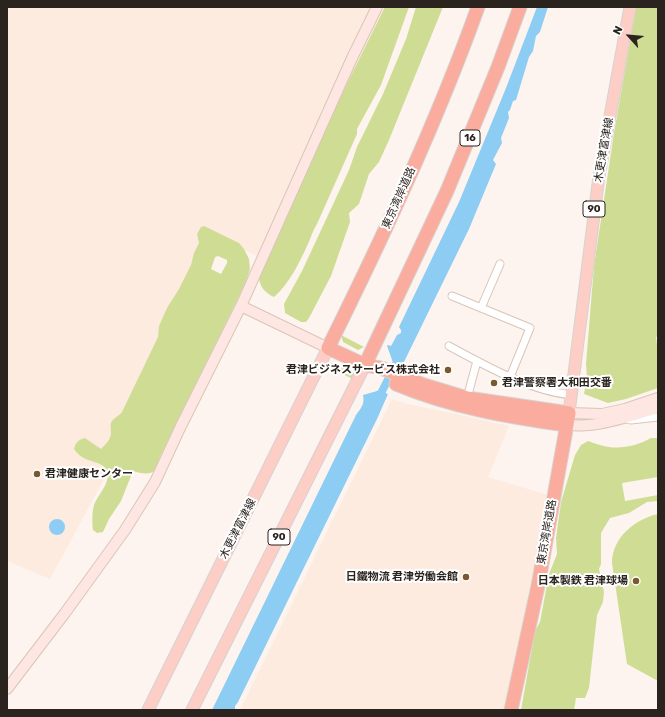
<!DOCTYPE html>
<meta charset="utf-8">
<style>
body{margin:0}
#map{position:relative;width:665px;height:717px;overflow:hidden;background:#fdf4ef;font-family:Rubik,sans-serif}
canvas{display:block}
.frame{position:absolute;inset:0;border:8px solid #2b231e;pointer-events:none}
.north{position:absolute;left:609px;top:16px;width:40px;height:40px;-webkit-text-stroke:3px #fff;paint-order:stroke;rotate:297deg;font-size:11px;font-weight:700;line-height:16px;text-align:center;color:#2b231e}
.north::after{content:'';display:block;margin:auto;width:14px;height:18px;background:#2b231e;clip-path:polygon(50% 0,100% 100%,50% 72%,0 100%)}
</style>
<div id="map">
<canvas width="665" height="717"></canvas>
<div class="frame"></div>
<div class="north">N</div>
</div>
<script>
const context = document.querySelector('canvas').getContext('2d');
context.lineJoin = 'round';
function fillPath(path, color) { context.fillStyle = color; context.fill(path, 'evenodd'); }
function stroke(path, color, width, dash) { context.strokeStyle = color; context.lineWidth = width; context.lineCap = dash ? 'butt' : 'round'; context.setLineDash(dash || []); context.stroke(path); }
function drawText(font, color, halo, rows, align = 'center') {
  context.font = font + ' Rubik,"Noto Sans JP",sans-serif'; context.lineWidth = 4; context.setLineDash([]); context.textBaseline = 'middle'; context.strokeStyle = halo; context.fillStyle = color; for (const [text, x, y, turn = 0] of rows) {
    context.save(); context.translate(x, y); context.rotate((+turn || 0) * Math.PI / 180); context.textAlign = isNaN(turn) ? turn : align; if (halo) context.strokeText(text, 0, 0); context.fillText(text, 0, 0); context.restore();
  }
}
const built = new Path2D(`
 M7,7H390L271,263L224,240L141,411L50,579L7,561Z
 M392,399L407,404L457,414L509,426L488,477L548,495L530,590L504,710H240Z`);
const green = new Path2D(`
 M385,7H409L381,85L357,129V134L317,224C313,230 311,237 308,244C299,263 290,283 274,297C265,293 260,287 259,278L327,124Z
 M416,7H443L389,140L379,162L369,174L359,204L349,213L350,222L331,276L309,318L306,322H301L285,313L284,304L302,271L349,170L357,147L383,94L406,39Z
 M636,7H658V336L656,337L658,353V388L626,399L608,403L584,394L587,377L586,364L594,266L614,133Z
 M204,226L239,243L244,249L249,259L250,269L246,282L159,459C158,476 146,475 133,471L121,501L109,519L103,532L97,533L93,530C92,523 92,512 94,505C98,494 114,480 105,468C98,459 84,464 74,449C76,442 78,440 85,438L101,449C106,444 111,439 111,433C111,430 110,426 111,423C113,418 119,416 122,412L158,337L159,326L167,308L179,289L191,265L194,253L199,243L197,234L201,227ZM218,256L227,260V263L221,274L211,269L215,257Z
 M341,335L364,347L358,350L343,342Z
 M331,363H335L354,373L355,374L353,379L328,367Z
 M651,438H658V477L622,483L625,501L658,495V501L647,502L629,513L610,518L601,533V564L599,569L604,592L603,602L597,615L589,688L585,698H576L574,710H521L535,631L540,622L549,574L557,554L556,538L561,502L575,455L581,445L588,441C594,443 602,446 609,447C623,449 639,445 651,438Z
 M658,514V681L627,664L612,563C612,538 635,519 658,514Z`);
const water = new Path2D(`
 M537,7H548L540,32L536,36L533,51L529,57L516,100L513,101L510,110L508,112L509,118L501,138L502,143L493,160L496,164L469,229L402,366L393,363L387,346L388,345L391,346L397,335L401,333V330L399,327L459,202L506,88Z
 M380,390L388,394L377,419L238,702L235,706V710H212L356,415C361,408 365,404 363,395Z
 M49 527a8 8 0 1 1 16 0a8 8 0 1 1-16 0Z`);
const pier = new Path2D(`
 M386,344L393,363L403,368L391,364L385,347Z
 M380,388L389,392L390,395L380,390L361,395L362,393Z`);
const canal = new Path2D(`
 M377,401L401,354`);
const street = new Path2D(`
 M452,296L530,328L510,377
 M481,308L500,264
 M449,346C486,366 530,391 572,395
 M467,398L477,361
 M627,419L631,420L658,417`);
const secondary = new Path2D(`
 M241,306L328,348
 M569,413L602,414L625,409L658,398
 M567,425C574,425 581,426 589,425C612,423 636,414 658,408
 M7,689L65,613L125,530L155,482L180,428L241,306L352,58L377,7`);
const primary = new Path2D(`
 M569,413L599,176L630,7
 M148,710L328,348
 M192,710L365,365`);
const highway = new Path2D(`
 M478,7C436,124 383,237 328,348L365,365L381,368L424,385L467,398L569,413L538,586L511,710
 M365,365L447,191L498,67L520,7
 M396,384C451,407 508,417 567,425`);
const markers = [
 [448,370,4,"#7a5830"],
 [494,383,4,"#7a5830"],
 [37,474,4,"#7a5830"],
 [466,577,4,"#7a5830"],
 [636,581,4,"#7a5830"]
];
const shields = [
 [470,138,20],
 [594,209,22],
 [279,537,22]
];
const shieldNames = [
 ["16",470,138],
 ["90",594,209],
 ["90",279,537]
];
const streetNames = [
 ["木更津富津線",604,150,-80],
 ["東京湾岸道路",399,198,-66],
 ["木更津富津線",238,529,-63],
 ["東京湾岸道路",547,532,-80]
];
const poiNames = [
 ["君津ビジネスサービス株式会社",440,370],
 ["君津警察署大和田交番",502,383,"left"],
 ["君津健康センター",45,474,"left"],
 ["日鐵物流 君津労働会館",458,577],
 ["日本製鉄 君津球場",628,581]
];
fillPath(built, '#fdebe0');
fillPath(green, '#cfdd94');
fillPath(water, '#8dcdf4');
fillPath(pier, '#fdf4ef');
stroke(canal, '#8dcdf4', 8);
stroke(street, '#dac5b8', 9);
stroke(secondary, '#dac5b8', 12);
stroke(primary, '#d5d3d2', 13);
stroke(highway, '#d5d3d2', 15);
stroke(street, '#fff', 7);
stroke(secondary, '#fee6e2', 10);
stroke(primary, '#fccec5', 11);
stroke(highway, '#faad9e', 13);
for (const [x, y, r, color] of markers) { const dot = new Path2D(); dot.arc(x, y, r, 0, 2 * Math.PI); context.fillStyle = color; context.fill(dot); stroke(dot, '#fff', 1.5); }
for (const [x, y, w] of shields) { const box = new Path2D(); box.roundRect(x - w / 2, y - 8, w, 16, 3); context.fillStyle = '#fff'; context.fill(box); stroke(box, '#2b231e', 1); }
drawText('bold 10px', '#2b231e', null, shieldNames);
drawText('11px', '#2b231e', '#fff', streetNames);
drawText('bold 11px', '#2b231e', '#fff', poiNames, 'right');
</script>
